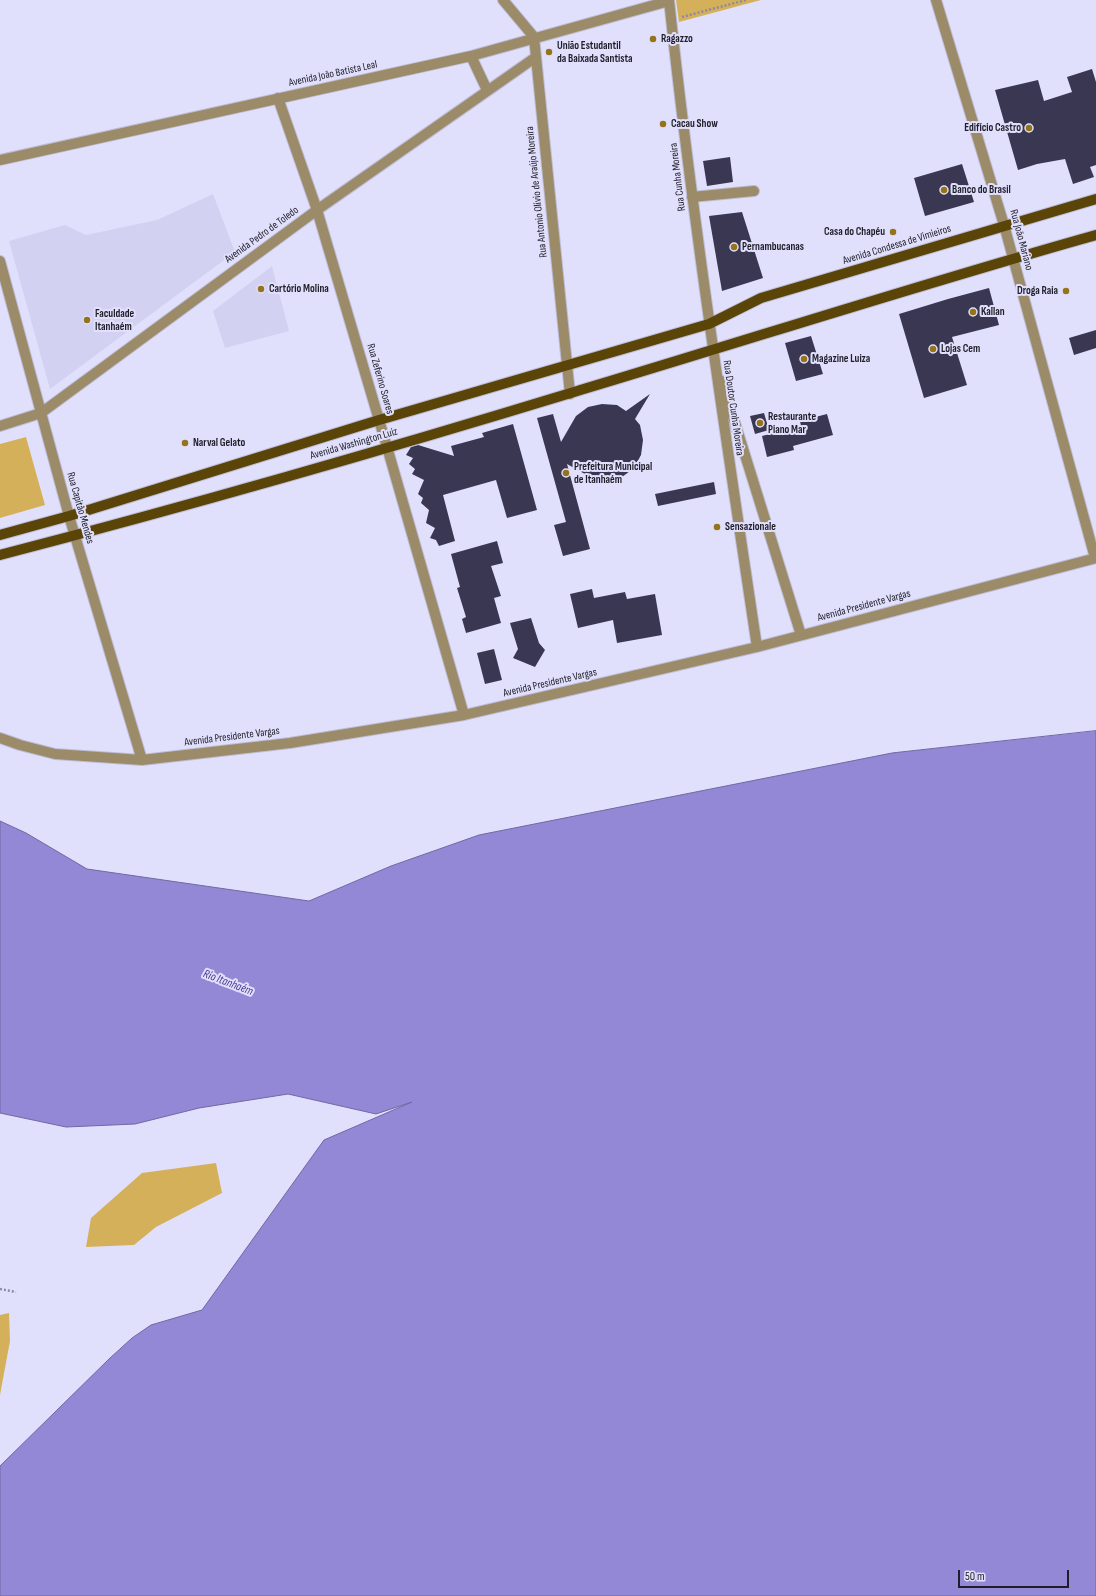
<!DOCTYPE html>
<meta charset="utf-8">
<style>
body{margin:0}
#map{position:relative;width:1096px;height:1596px;overflow:hidden;background:#e1e0fc;font-family:"Sofia Sans Condensed",sans-serif}
canvas{display:block}
.scale{position:absolute;left:958px;top:1570px;width:111px;height:18px;box-sizing:border-box;border:2px solid #1e1d29;border-top:0;padding-left:5px;font-size:12px;line-height:14px;white-space:nowrap;color:#1e1d29;-webkit-text-stroke:3px #e1e0fc;paint-order:stroke}
</style>
<div id="map">
<canvas width="1096" height="1596"></canvas>
<div class="scale">50 m</div>
</div>
<script>
const context = document.querySelector('canvas').getContext('2d');
context.lineJoin = 'round';
function fillPath(path, color) { context.fillStyle = color; context.fill(path, 'evenodd'); }
function stroke(path, color, width, dash) { context.strokeStyle = color; context.lineWidth = width; context.lineCap = dash ? 'butt' : 'round'; context.setLineDash(dash || []); context.stroke(path); }
function drawText(font, color, halo, rows, align = 'center') {
  context.font = font + ' "Sofia Sans Condensed",sans-serif'; context.lineWidth = 4; context.setLineDash([]); context.textBaseline = 'middle'; context.strokeStyle = halo; context.fillStyle = color; for (const [text, x, y, turn = 0] of rows) {
    context.save(); context.translate(x, y); context.rotate((+turn || 0) * Math.PI / 180); context.textAlign = isNaN(turn) ? turn : align; if (halo) context.strokeText(text, 0, 0); context.fillText(text, 0, 0); context.restore();
  }
}
const built = new Path2D(`
 M213,194L235,252L50,389L9,241L65,225L86,235L157,220Z
 M272,266L289,331L225,348L213,311Z`);
const green = new Path2D(`
 M676,0H761L679,22Z
 M26,437L45,505L0,518V444Z
 M216,1163L222,1193L156,1227L134,1245L86,1247L91,1218L142,1173Z
 M9,1313L10,1341L0,1395V1315Z`);
const water = new Path2D(`
 M1096,731V1596H0V1466L109,1359L132,1338L151,1325L202,1310L324,1140L412,1102L376,1114L288,1094L199,1108L135,1124L66,1127L0,1113V821L26,833L87,869L309,901L391,866L479,835L892,753Z`);
const building = new Path2D(`
 M1092,69L1096,82V165L1090,167L1094,177L1073,184L1065,159L1037,164L1018,170L995,90L1038,80L1044,101L1072,92L1067,77Z
 M730,157L733,182L707,186L703,161Z
 M962,164L974,202L925,216L914,178Z
 M742,212L763,278L722,291L709,216Z
 M989,288L999,325L952,337L967,385L924,398L899,314L948,299Z
 M1096,330V348L1074,355L1069,338Z
 M811,336L823,374L796,381L785,343Z
 M650,394L635,419L640,425L643,440L641,455L634,468L622,477L607,480L592,478L567,464L590,549L563,556L554,525L566,522L537,418L553,414L561,442L576,416L588,407L602,404L617,405L626,411Z
 M764,413L769,430L755,434L750,416Z
 M827,414L833,435L793,446L794,450L767,457L762,436L801,426L800,421Z
 M513,424L537,510L507,518L496,480L443,495L455,541L439,546L436,540L430,538L435,528L426,523L429,510L421,503L423,498L418,494L424,480L412,474L415,469L409,464L413,458L406,455L411,447L418,445L454,456L451,446L484,437L482,433Z
 M714,482L716,494L658,506L655,494Z
 M497,541L503,563L491,566L501,596L494,598L501,623L466,633L462,619L466,617L457,588L460,587L451,554Z
 M592,589L594,598L625,592L627,599L655,594L662,635L617,643L613,620L578,628L570,594Z
 M531,618L539,643L545,650L535,667L513,658L518,649L510,623Z
 M494,649L502,680L485,684L477,653Z`);
const path = new Path2D(`
 M682,17L746,0
 M0,1289L16,1292`);
const minor = new Path2D(`
 M503,0L534,37L570,394
 M669,0C692,216 725,432 757,647
 M936,0L1004,225L1095,558
 M471,56L487,90
 M278,98L317,210L387,447L464,715
 M0,160L471,56L669,1
 M692,197L754,191
 M0,261L69,516L142,760
 M722,381L801,635
 M0,426L41,413L317,210L536,57
 M0,738L20,745L55,754L142,760L290,743L464,715L757,647L1096,558`);
const major = new Path2D(`
 M0,535L69,516L379,420L709,324L761,298L1096,199
 M0,555C192,505 384,450 574,392C748,340 921,284 1096,235`);
const markers = [
 [653,39,4,"#95731b"],
 [549,52,4,"#95731b"],
 [663,124,4,"#95731b"],
 [1029,128,4,"#95731b"],
 [944,190,4,"#95731b"],
 [893,232,4,"#95731b"],
 [734,247,4,"#95731b"],
 [261,289,4,"#95731b"],
 [1066,291,4,"#95731b"],
 [973,312,4,"#95731b"],
 [87,320,4,"#95731b"],
 [933,349,4,"#95731b"],
 [804,359,4,"#95731b"],
 [760,423,4,"#95731b"],
 [185,443,4,"#95731b"],
 [566,473,4,"#95731b"],
 [717,527,4,"#95731b"]
];
const poiNames = [
 ["Ragazzo",661,39],
 ["União Estudantil",557,46],
 ["da Baixada Santista",557,59],
 ["Cacau Show",671,124],
 ["Edifício Castro",1021,128,"right"],
 ["Banco do Brasil",952,190],
 ["Casa do Chapéu",885,232,"right"],
 ["Pernambucanas",742,247],
 ["Cartório Molina",269,289],
 ["Droga Raia",1058,291,"right"],
 ["Kallan",981,312],
 ["Faculdade",95,314],
 ["Itanhaém",95,327],
 ["Lojas Cem",941,349],
 ["Magazine Luiza",812,359],
 ["Restaurante",768,417],
 ["Piano Mar",768,430],
 ["Narval Gelato",193,443],
 ["Prefeitura Municipal",574,467],
 ["de Itanhaém",574,480],
 ["Sensazionale",725,527]
];
const streetNames = [
 ["Avenida João Batista Leal",333,74,-12],
 ["Rua Cunha Moreira",678,177,-97],
 ["Rua Antonio Olívio de Araújo Moreira",537,192,-96],
 ["Avenida Pedro de Toledo",262,235,-36],
 ["Rua João Mariano",1021,240,75],
 ["Avenida Condessa de Vimieiros",897,245,-17],
 ["Rua Zeferino Soares",380,379,74],
 ["Rua Doutor Cunha Moreira",733,408,82],
 ["Avenida Washington Luiz",354,444,-16],
 ["Rua Capitão Mendes",80,508,74],
 ["Avenida Presidente Vargas",864,606,-15],
 ["Avenida Presidente Vargas",550,683,-13],
 ["Avenida Presidente Vargas",232,737,-7]
];
const waterNames = [
 ["Rio Itanhaém",228,983,21]
];
fillPath(built, '#d2d1f1');
fillPath(green, '#d5b05a');
fillPath(water, '#9288d6');
stroke(water, '#6f68a2', 1);
fillPath(building, '#3a3752');
stroke(minor, '#bebdd6', 12);
stroke(major, '#bebdd6', 12);
stroke(path, '#8b8a9f', 2.5, [2, 2]);
stroke(minor, '#9b8b69', 10);
stroke(major, '#5a4408', 10);
for (const [x, y, r, color] of markers) { const dot = new Path2D(); dot.arc(x, y, r, 0, 2 * Math.PI); context.fillStyle = color; context.fill(dot); stroke(dot, '#e1e0fc', 1.5); }
drawText('bold 11px', '#1e1d29', '#e1e0fc', poiNames, 'left');
drawText('11px', '#1e1d29', '#e1e0fc', streetNames);
drawText('italic 12px', '#4a3691', '#e1e0fc', waterNames);
</script>
